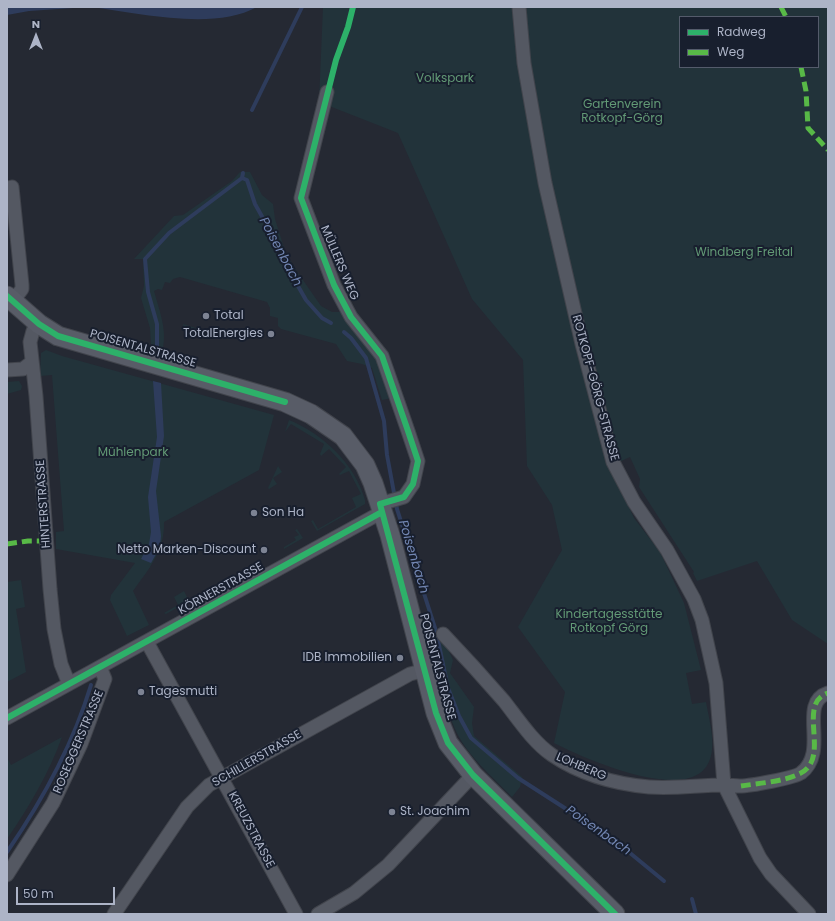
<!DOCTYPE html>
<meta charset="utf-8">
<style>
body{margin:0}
#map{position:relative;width:835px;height:921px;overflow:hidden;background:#252933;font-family:Poppins,sans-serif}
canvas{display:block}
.frame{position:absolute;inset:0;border:8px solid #adb4c7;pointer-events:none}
.legend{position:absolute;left:679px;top:16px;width:140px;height:52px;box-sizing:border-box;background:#181f2e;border:1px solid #545b6b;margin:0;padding:5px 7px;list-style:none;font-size:12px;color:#adb4c7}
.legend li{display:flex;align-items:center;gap:8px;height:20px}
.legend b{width:20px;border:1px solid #545b6b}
.north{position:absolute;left:16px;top:16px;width:40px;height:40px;-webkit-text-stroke:3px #181f2e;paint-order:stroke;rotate:0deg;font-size:11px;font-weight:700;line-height:16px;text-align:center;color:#adb4c7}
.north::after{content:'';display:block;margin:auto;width:14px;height:18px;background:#adb4c7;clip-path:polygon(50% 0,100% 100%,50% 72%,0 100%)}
.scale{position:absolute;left:16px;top:887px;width:99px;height:18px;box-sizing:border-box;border:2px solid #adb4c7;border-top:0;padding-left:5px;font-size:12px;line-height:14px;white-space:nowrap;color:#adb4c7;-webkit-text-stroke:3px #181f2e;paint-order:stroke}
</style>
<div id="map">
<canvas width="835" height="921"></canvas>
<div class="frame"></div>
<ul class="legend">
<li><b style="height:5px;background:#2db169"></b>Radweg</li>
<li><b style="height:5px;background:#58b947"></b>Weg</li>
</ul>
<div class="north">N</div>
<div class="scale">50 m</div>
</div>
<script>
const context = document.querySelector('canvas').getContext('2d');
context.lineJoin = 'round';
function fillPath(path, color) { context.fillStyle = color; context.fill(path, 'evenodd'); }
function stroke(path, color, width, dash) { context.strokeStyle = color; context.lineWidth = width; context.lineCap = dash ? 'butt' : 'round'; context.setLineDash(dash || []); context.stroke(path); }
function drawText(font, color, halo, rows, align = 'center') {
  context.font = font + ' Poppins,sans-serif'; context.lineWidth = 4; context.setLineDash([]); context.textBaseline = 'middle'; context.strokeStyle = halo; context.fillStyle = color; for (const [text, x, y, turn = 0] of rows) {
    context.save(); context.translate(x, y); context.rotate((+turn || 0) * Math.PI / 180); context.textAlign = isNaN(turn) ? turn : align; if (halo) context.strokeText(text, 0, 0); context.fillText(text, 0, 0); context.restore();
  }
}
const green = new Path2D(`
 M323,7H828V644L792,620L757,561L697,581L693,573L694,572L639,487L640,479L630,457L610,466L634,518L660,552L684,603L701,670L686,673L692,704L706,702C709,719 716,743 710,759C694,808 583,758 554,743L565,692L518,627L562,550L552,505L527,466L523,360L472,299L398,133L319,102ZM680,17H818V67H680Z
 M240,172H250L262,195L273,204L275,219L286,254L296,270L321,306L332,312H344L380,358L392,398L382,400L372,368L362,364L347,361L336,344L281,329L278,326V318L270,316V308L267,302L180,277L173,279L170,283L165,282L162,290L158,289L154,291C159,310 167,328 163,348L151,345L150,328L141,298L144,286L143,259H134L174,216L183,215L232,181Z
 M183,324L202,330C196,334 192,337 185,332Z
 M46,350L62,356L274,415L259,470L164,522C165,550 149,569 133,591L149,625L127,636L110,600L111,595L135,563L56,549V532L64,531L52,375L40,376L41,353Z
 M19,381L22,386L21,390L7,394V382Z
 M289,420C323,434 355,464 365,500V504L317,531L311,521L313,520L318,529L356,507L352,498L361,494L349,471L340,475L339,474L346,467L329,449L321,456L320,454L324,444L291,424L285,432Z
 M278,466L282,472L273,478L277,484L269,489L268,488Z
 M297,529L303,538L284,549V547L296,540L294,537L299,535L295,530Z
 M21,580L25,607L16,609L26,672L7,682V582Z
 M184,591L189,601L166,614L164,613L178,605L174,597Z
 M442,637L453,660L450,673L474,707L472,723L474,736L522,777L520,787L512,797C492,776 467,756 455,729C442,701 440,668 434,638Z
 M62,737C49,773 29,807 7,839V757L11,765Z`);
const water = new Path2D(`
 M7,7H88L29,11L7,15Z
 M91,7H257C214,31 139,13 91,7Z
 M153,381L161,383L164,436L156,491L161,536L160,547L151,563L141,559L149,544L151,532L148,497L157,437Z`);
const stream = new Path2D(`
 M252,110L302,7
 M243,173L242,178L247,180L255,204L273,236L282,258L306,300L322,318L331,323
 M344,332L351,338L366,358L384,421L387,455L397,509L436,631L448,688L459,716L471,738L518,778L613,839L664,881
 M157,347V324L148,292L145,259L169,233L242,178
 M7,852C42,801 73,745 91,685
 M692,899L696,914`);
const minor = new Path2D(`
 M519,7L524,63L545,183L582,344L613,462L634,502L667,550L694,599L702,620L716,683L724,785L760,858L771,874L809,914
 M327,92L301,198L334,285L351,317L382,356L408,431L418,461L413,484L404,497L380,504
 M7,188L12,187L22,285V289L13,301
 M39,324L33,331L30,342L36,396L50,589L54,629L61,664L69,684
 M7,370L23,369L32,362
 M443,634C464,656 484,678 504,701C518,719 533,742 552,755C580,774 616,784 649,787C675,789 699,785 725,785C730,785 735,786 740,786C750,786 794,778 801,773C830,751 797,703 828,693
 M147,642L296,914
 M7,718L382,512
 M7,875L53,803L81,744L105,679L100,667
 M114,914L187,807L209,785L410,674L425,670
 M318,914L354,893L388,865L473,775`);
const secondary = new Path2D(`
 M7,296L39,324L58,336L285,402L311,414L343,436L365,465L373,483L390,535L436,713L448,743L473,775L615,914`);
const quiet = new Path2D(`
 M781,7L786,17
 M801,67L806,91L808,128L828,150
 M7,544L28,541H46
 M741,786C760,783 782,782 799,774C833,759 795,704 828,693`);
const cycleway = new Path2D(`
 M353,7L348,27L336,60L301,198L334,285L351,317L382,356L408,431L418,461L413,484L404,497L380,504L436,713L448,743L473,775L615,914
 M7,296L39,324L58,336L285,402
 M7,718L382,512`);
const markers = [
 [206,316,4,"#7d8393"],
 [271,334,4,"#7d8393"],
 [254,513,4,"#7d8393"],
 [264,550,4,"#7d8393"],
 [400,658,4,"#7d8393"],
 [141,692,4,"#7d8393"],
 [392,812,4,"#7d8393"]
];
const parkNames = [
 ["Volkspark",445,79],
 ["Gartenverein",622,105],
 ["Rotkopf-Görg",622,119],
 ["Windberg Freital",744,253],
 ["Mühlenpark",133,453],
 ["Kindertagesstätte",609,615],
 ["Rotkopf Görg",609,629]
];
const streetNames = [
 ["MÜLLERS WEG",339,263,67],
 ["POISENTALSTRASSE",143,349,16],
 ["ROTKOPF-GÖRG-STRASSE",595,388,75],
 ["HINTERSTRASSE",44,504,-94],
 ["KÖRNERSTRASSE",221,589,-29],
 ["POISENTALSTRASSE",437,667,75],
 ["ROSEGGERSTRASSE",79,742,-67],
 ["SCHILLERSTRASSE",257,759,-30],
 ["LOHBERG",581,767,23],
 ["KREUZSTRASSE",251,830,62]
];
const poiNames = [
 ["Total",214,316],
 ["TotalEnergies",263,334,"right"],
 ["Son Ha",262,513],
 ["Netto Marken-Discount",256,550,"right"],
 ["IDB Immobilien",392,658,"right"],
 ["Tagesmutti",149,692],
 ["St. Joachim",400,812]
];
const waterNames = [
 ["Poisenbach",280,252,62],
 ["Poisenbach",413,557,73],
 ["Poisenbach",598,831,35]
];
fillPath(green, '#22333a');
fillPath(water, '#2e3c5c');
stroke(stream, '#2e3c5c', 4);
stroke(minor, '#41444c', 15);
stroke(secondary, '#41444c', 21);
stroke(minor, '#545862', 13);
stroke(secondary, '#585c67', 19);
stroke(quiet, '#58b947', 5, [10, 5]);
stroke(cycleway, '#2db169', 6);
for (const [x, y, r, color] of markers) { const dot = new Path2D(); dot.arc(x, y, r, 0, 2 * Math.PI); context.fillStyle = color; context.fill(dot); stroke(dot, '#181f2e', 1.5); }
drawText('12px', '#629975', '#181f2e', parkNames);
drawText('12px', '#adb4c7', '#181f2e', streetNames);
drawText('12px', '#adb4c7', '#181f2e', poiNames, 'left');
drawText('italic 13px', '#7286b2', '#181f2e', waterNames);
</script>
